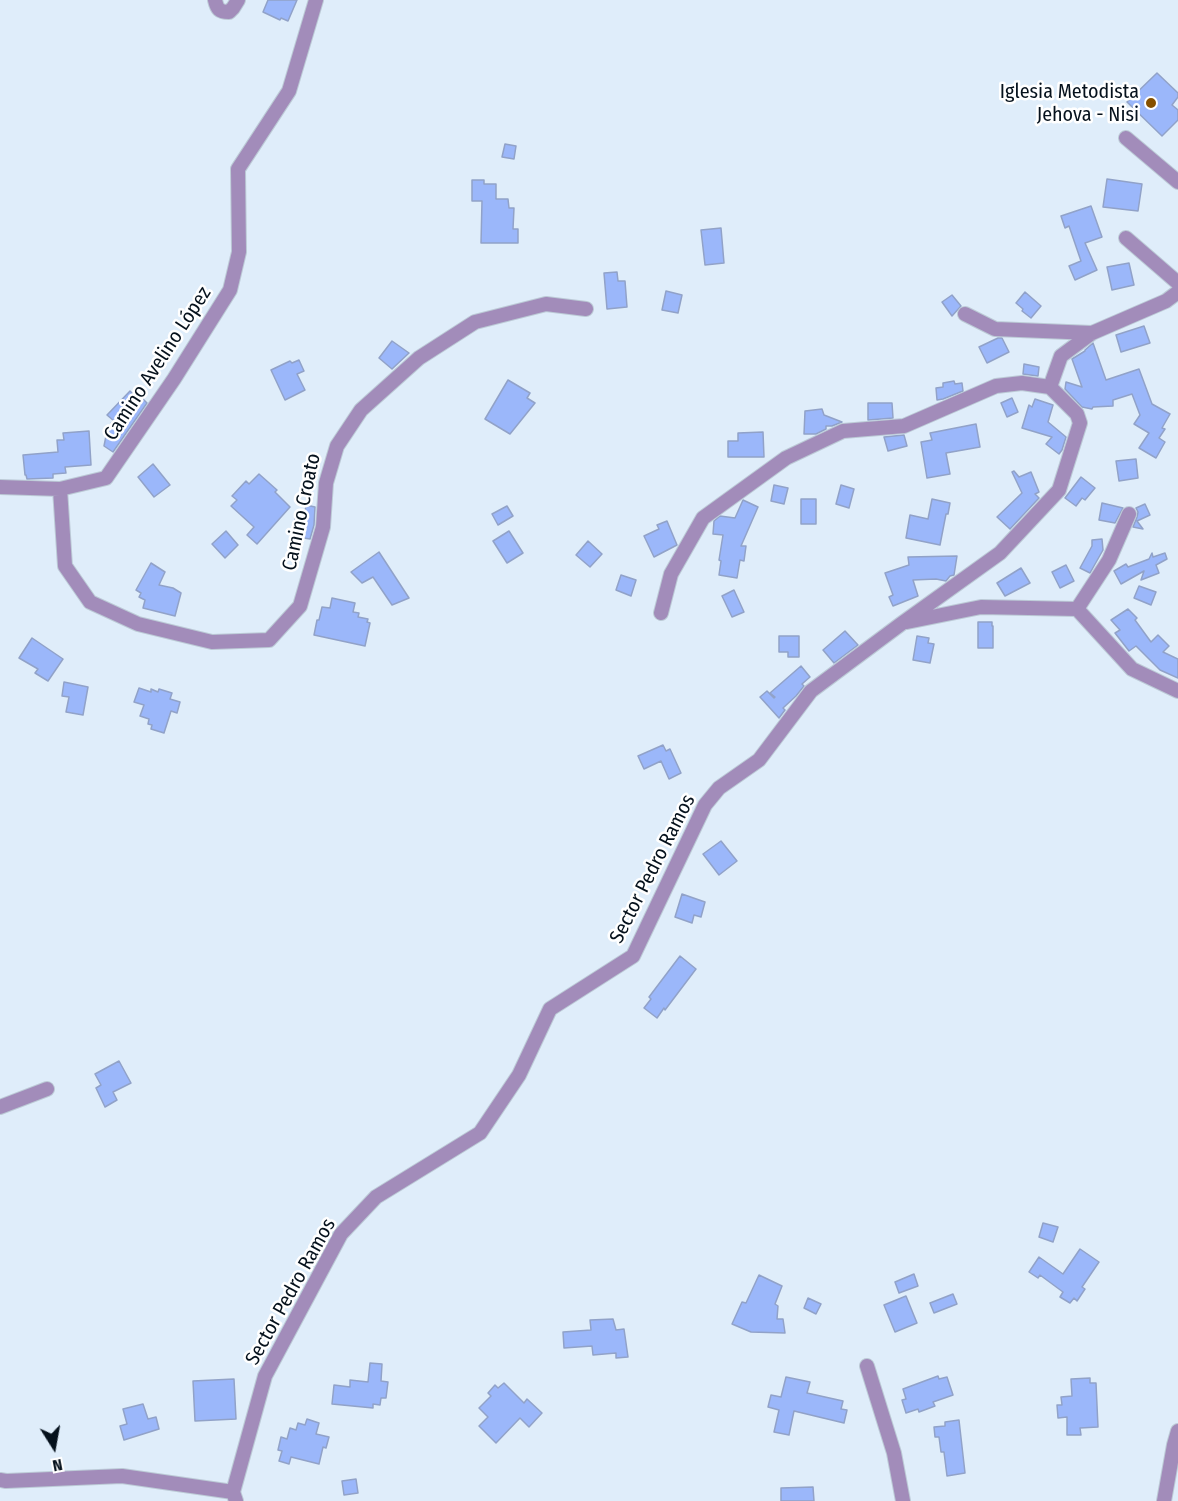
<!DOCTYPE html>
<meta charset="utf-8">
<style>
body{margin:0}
#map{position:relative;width:1178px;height:1501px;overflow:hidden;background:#dfedfa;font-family:"Fira Sans Condensed",sans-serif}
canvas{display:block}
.north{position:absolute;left:24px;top:1417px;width:60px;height:60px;-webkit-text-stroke:4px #fff;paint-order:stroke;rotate:169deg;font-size:16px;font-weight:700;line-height:24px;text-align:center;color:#05111c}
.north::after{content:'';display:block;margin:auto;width:21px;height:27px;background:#05111c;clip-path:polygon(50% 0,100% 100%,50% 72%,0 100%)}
</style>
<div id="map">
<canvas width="1178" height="1501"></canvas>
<div class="north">N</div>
</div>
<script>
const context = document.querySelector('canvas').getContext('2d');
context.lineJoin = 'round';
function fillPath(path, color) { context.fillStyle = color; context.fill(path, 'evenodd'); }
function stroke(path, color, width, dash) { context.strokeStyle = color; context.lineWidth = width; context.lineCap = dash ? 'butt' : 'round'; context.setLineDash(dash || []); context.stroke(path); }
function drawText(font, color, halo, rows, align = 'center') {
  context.font = font + ' "Fira Sans Condensed",sans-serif'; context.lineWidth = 5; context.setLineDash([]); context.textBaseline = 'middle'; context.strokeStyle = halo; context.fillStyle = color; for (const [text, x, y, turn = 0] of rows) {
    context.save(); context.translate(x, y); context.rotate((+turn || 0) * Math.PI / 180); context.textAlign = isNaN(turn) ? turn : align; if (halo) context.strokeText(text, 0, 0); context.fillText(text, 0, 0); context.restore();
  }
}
const building = new Path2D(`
 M268,0H297L288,21L281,18L280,20L263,12Z
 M1157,73L1178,93V97L1172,105L1178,110V120L1162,136L1127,102Z
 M505,144L516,146L514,159L502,157Z
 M1107,179L1142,184L1138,211L1103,207Z
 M472,180H484V184H496V199H508L509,208H514L513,229H518V243H481L482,201H472Z
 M1091,206L1102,237L1085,243L1097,270L1075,280L1069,266L1081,261L1069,226L1065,228L1061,216Z
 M721,228L724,263L705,265L701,230Z
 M1129,263L1134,285L1112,290L1107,267Z
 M617,272L618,281H625L627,307L607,309L604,273Z
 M666,291L682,295L678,313L662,310Z
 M1025,292L1041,306L1031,318L1022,311L1023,309L1016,303Z
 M952,295L961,306L952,316L942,302Z
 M1144,326L1150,343L1121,352L1116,335Z
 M998,338H1002L1009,352L987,363L979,347Z
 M392,341L409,353L392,369L379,358Z
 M1093,343L1106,380L1139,369L1152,404L1170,414L1162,428L1165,429L1159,438L1165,442L1156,458L1139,448L1149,433L1134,424L1140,415L1132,394L1113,400V406L1093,407L1092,409L1082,407L1065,389L1066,382L1082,387L1072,359L1085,351V350Z
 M299,360L304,371L297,374L305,390L285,400L271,370L290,361L292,363Z
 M1024,364L1039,367L1038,376L1023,374Z
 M508,380L530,393L527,398L535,403L510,434L485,419Z
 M954,381L955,384L962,383L963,391L943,399L937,400L936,388L943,387V383Z
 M130,391L140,401L142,398L147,403L113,452L104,446L107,431L114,426L111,423L114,421L107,415Z
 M1012,398L1018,412L1007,417L1001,403Z
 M1035,399L1053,405L1048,422L1066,437L1062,450L1059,454L1046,444L1052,437L1022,428L1029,405L1032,407Z
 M868,403H892L893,418L868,420Z
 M822,409L824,415L842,422L832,426H826V429L816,434H804L805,411Z
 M976,424L980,447L946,453L950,474L927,478L921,442L932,440L930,433Z
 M89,431L91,465L65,467L66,473L53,474V478L27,479L26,475H25L23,455L58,452L57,440H64L63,433Z
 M763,432L764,457H728V441H738V433Z
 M904,435L907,446L888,451L884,437Z
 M1136,459L1138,478L1119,481L1116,461Z
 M153,464L170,485L154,497L138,477Z
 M1014,471L1019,477L1031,472L1039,492L1035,494L1039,498L1010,529L997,517L1022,493L1012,472Z
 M259,474L277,490L275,492L290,507L257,544L247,535L254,527L231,506L237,500L232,496L246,481L249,484Z
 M1081,477L1095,488L1085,500L1082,498L1076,506L1065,498Z
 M774,485L788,488L784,504L771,501Z
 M841,485L854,489L849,508L836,504Z
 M801,499H816V524H801Z
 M932,499L950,503L948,514H946L940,545L906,538L910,515L928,519Z
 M743,500L758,507L741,546H746L744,561L740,560L737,578L719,575L721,561L719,560L723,535L713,534L714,521L720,516L735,518Z
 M1102,503L1123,508L1115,523L1099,520Z
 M1145,504L1150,515L1137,521L1143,529L1133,527L1137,517L1138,512L1136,508Z
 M306,505L315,507L314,525L310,539L298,537L299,534L293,533L296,512L304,519Z
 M507,506L513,516L498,525L492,514Z
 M667,521L677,545L654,557L644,536L659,529L657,525Z
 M226,531L238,545L225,558L212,544Z
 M509,531L523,553L507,563L493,541Z
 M1102,539L1103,550L1090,573L1080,568L1092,546V540Z
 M588,541L602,554L590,567L576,555Z
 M379,552L409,598L392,605L373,577L362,583L351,572Z
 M1152,553L1153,557L1165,553L1167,559L1156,565L1159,573L1141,580L1144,571L1121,584L1114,571L1126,564L1128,567L1149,559Z
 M957,556L954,575L950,576L946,581L936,579L913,580L918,596L893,606L889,597L893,595L885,573L909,565L908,557Z
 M151,563L165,572L159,585L173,588L181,593L175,616L143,608L145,600L139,597L141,593L136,590Z
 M1066,565L1074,581L1060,588L1052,572Z
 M1021,568L1030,583L1005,596L997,583Z
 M621,575L636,580L631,596L616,590Z
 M1139,586L1156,592L1151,605L1134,598Z
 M734,590L744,612L732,617L722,596Z
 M332,598L355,603L353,612L359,613L358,617L368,619L367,622L370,623L365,646L314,635L317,620H319L322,607L330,608Z
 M1128,609L1137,618L1135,620L1151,642L1158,635L1169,646L1163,652L1178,659V678L1160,670L1136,646L1129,651L1115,633L1120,630L1111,620Z
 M978,622H992V626H993V648H978Z
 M845,631L858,645L834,663L823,650Z
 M779,636H799V657H788V652H779Z
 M917,636L929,638L928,643L934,644L930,663L913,660Z
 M32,638L63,659L48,681L35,673L38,669L19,658Z
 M801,666L810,677L802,684L804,686L796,696L783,708L785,710L779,718L760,697L767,691L774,698L775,697L770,693Z
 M64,682L88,687L83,715L66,712L69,697L62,696Z
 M139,688L151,692V689L158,692L159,689L172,693L170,699L180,702L177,713L171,711L164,733L151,729L152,725L148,724L149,719L140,716L144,705L134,702Z
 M663,745L666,751L670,749L681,773L669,779L661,761L644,769L638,756Z
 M721,841L737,861L719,875L703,854Z
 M682,894L705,902L701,917L694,915L692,923L675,917Z
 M680,956L696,969L665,1010L664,1008L657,1018L644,1008L651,999L649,997Z
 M119,1061L131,1083L113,1092L117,1100L105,1107L96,1088L101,1085L95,1074Z
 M1043,1223L1058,1227L1053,1242L1039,1237Z
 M1080,1249L1099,1262L1082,1287L1085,1289L1077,1301L1074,1298L1070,1303L1060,1297L1063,1292L1040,1275L1038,1278L1029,1272L1039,1257L1063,1274Z
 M914,1274L918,1286L899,1293L895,1282Z
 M759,1275L782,1286L775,1304L778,1306L777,1319H783L785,1333L751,1332L732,1324L742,1302L746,1303Z
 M953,1294L957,1304L934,1313L930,1303Z
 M906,1296L917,1323L895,1332L884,1305Z
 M808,1298L821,1304L816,1314L804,1308Z
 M613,1319L616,1330L624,1329L628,1357L616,1358V1353L593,1355L592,1346L564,1348L563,1332L591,1330L590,1320Z
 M370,1363L382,1364L381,1381L388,1382L386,1398H381L380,1405L373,1404V1408L332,1404L334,1385L350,1387V1380L368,1382Z
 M938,1376L939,1379L947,1377L953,1395L933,1402L935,1406L919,1412L918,1409L906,1413L902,1400L906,1399L903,1389Z
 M786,1377L810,1382L807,1393L843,1401L841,1409L847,1410L844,1423L794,1411L789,1435L774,1432L779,1410L768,1407L771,1395L781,1397Z
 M1090,1378V1383H1096L1098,1427L1080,1428L1081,1435H1067V1417L1058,1418L1057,1405H1062L1061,1397L1072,1396L1071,1379Z
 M234,1379L236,1419L195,1421L193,1381Z
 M504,1383L524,1403L527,1399L542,1413L529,1427L520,1418L496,1443L479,1426L488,1417L479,1408L491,1396L488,1393L495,1385L498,1388Z
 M143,1404L148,1419L156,1417L159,1429L124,1440L120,1426L127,1424L123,1409Z
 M307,1419L319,1423L316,1434L329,1437L326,1448L323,1447L319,1464L291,1457L289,1464L279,1461L282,1451L278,1450L281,1437L287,1439L290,1428L296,1430L298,1423L305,1425Z
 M959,1420L965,1473L947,1476L944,1452H941L939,1437H935L934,1427L945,1426V1422Z
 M356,1479L358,1493L344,1495L342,1481Z
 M813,1487L814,1501H781V1488Z`);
const minor = new Path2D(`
 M215,0C217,9 219,12 229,12L233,8L238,0
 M1126,138L1178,182
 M1126,238L1178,283
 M965,314L995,329L1092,333
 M1050,387L1061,356L1092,333L1166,301L1178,292
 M0,487L60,489L106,478L174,379L230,290L239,252L238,169L289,91L316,0
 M60,489L65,566L90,602L138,624L212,642L269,640L300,606L323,527L326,483L337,446L361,410L419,358L475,322L546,304L586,309
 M1077,609L1109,560L1129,514
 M907,622L981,607L1077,609L1132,669L1178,691
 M0,1107L47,1089
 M867,1366L894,1453L903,1501
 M0,1480L6,1481L122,1476L233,1492
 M236,1501L233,1492L265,1376L341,1234L376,1197L480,1133L519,1075L550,1009L633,956L705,805L719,788L759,760L811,691L901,624L1000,553L1059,490L1080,423L1077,414L1050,387L1022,383L996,386L904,426L843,431L786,458L703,518L671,574L661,613
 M1164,1501L1174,1445L1178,1431`);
const markers = [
 [1151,103,6,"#865000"]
];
const poiNames = [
 ["Iglesia Metodista",1139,92],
 ["Jehova - Nisi",1139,115]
];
const streetNames = [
 ["Camino Avelino López",158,364,-57],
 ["Camino Croato",302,512,-78],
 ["Sector Pedro Ramos",653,869,-63],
 ["Sector Pedro Ramos",291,1292,-61]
];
fillPath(building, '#9bb7fa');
stroke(building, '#91a2c8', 1.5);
stroke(minor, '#bccad6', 16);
stroke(minor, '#a28cba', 14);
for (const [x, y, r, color] of markers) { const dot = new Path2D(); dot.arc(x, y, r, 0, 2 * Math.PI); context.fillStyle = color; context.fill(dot); stroke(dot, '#fff', 2); }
drawText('20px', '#05111c', '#fff', poiNames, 'right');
drawText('20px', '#05111c', '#fff', streetNames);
</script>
